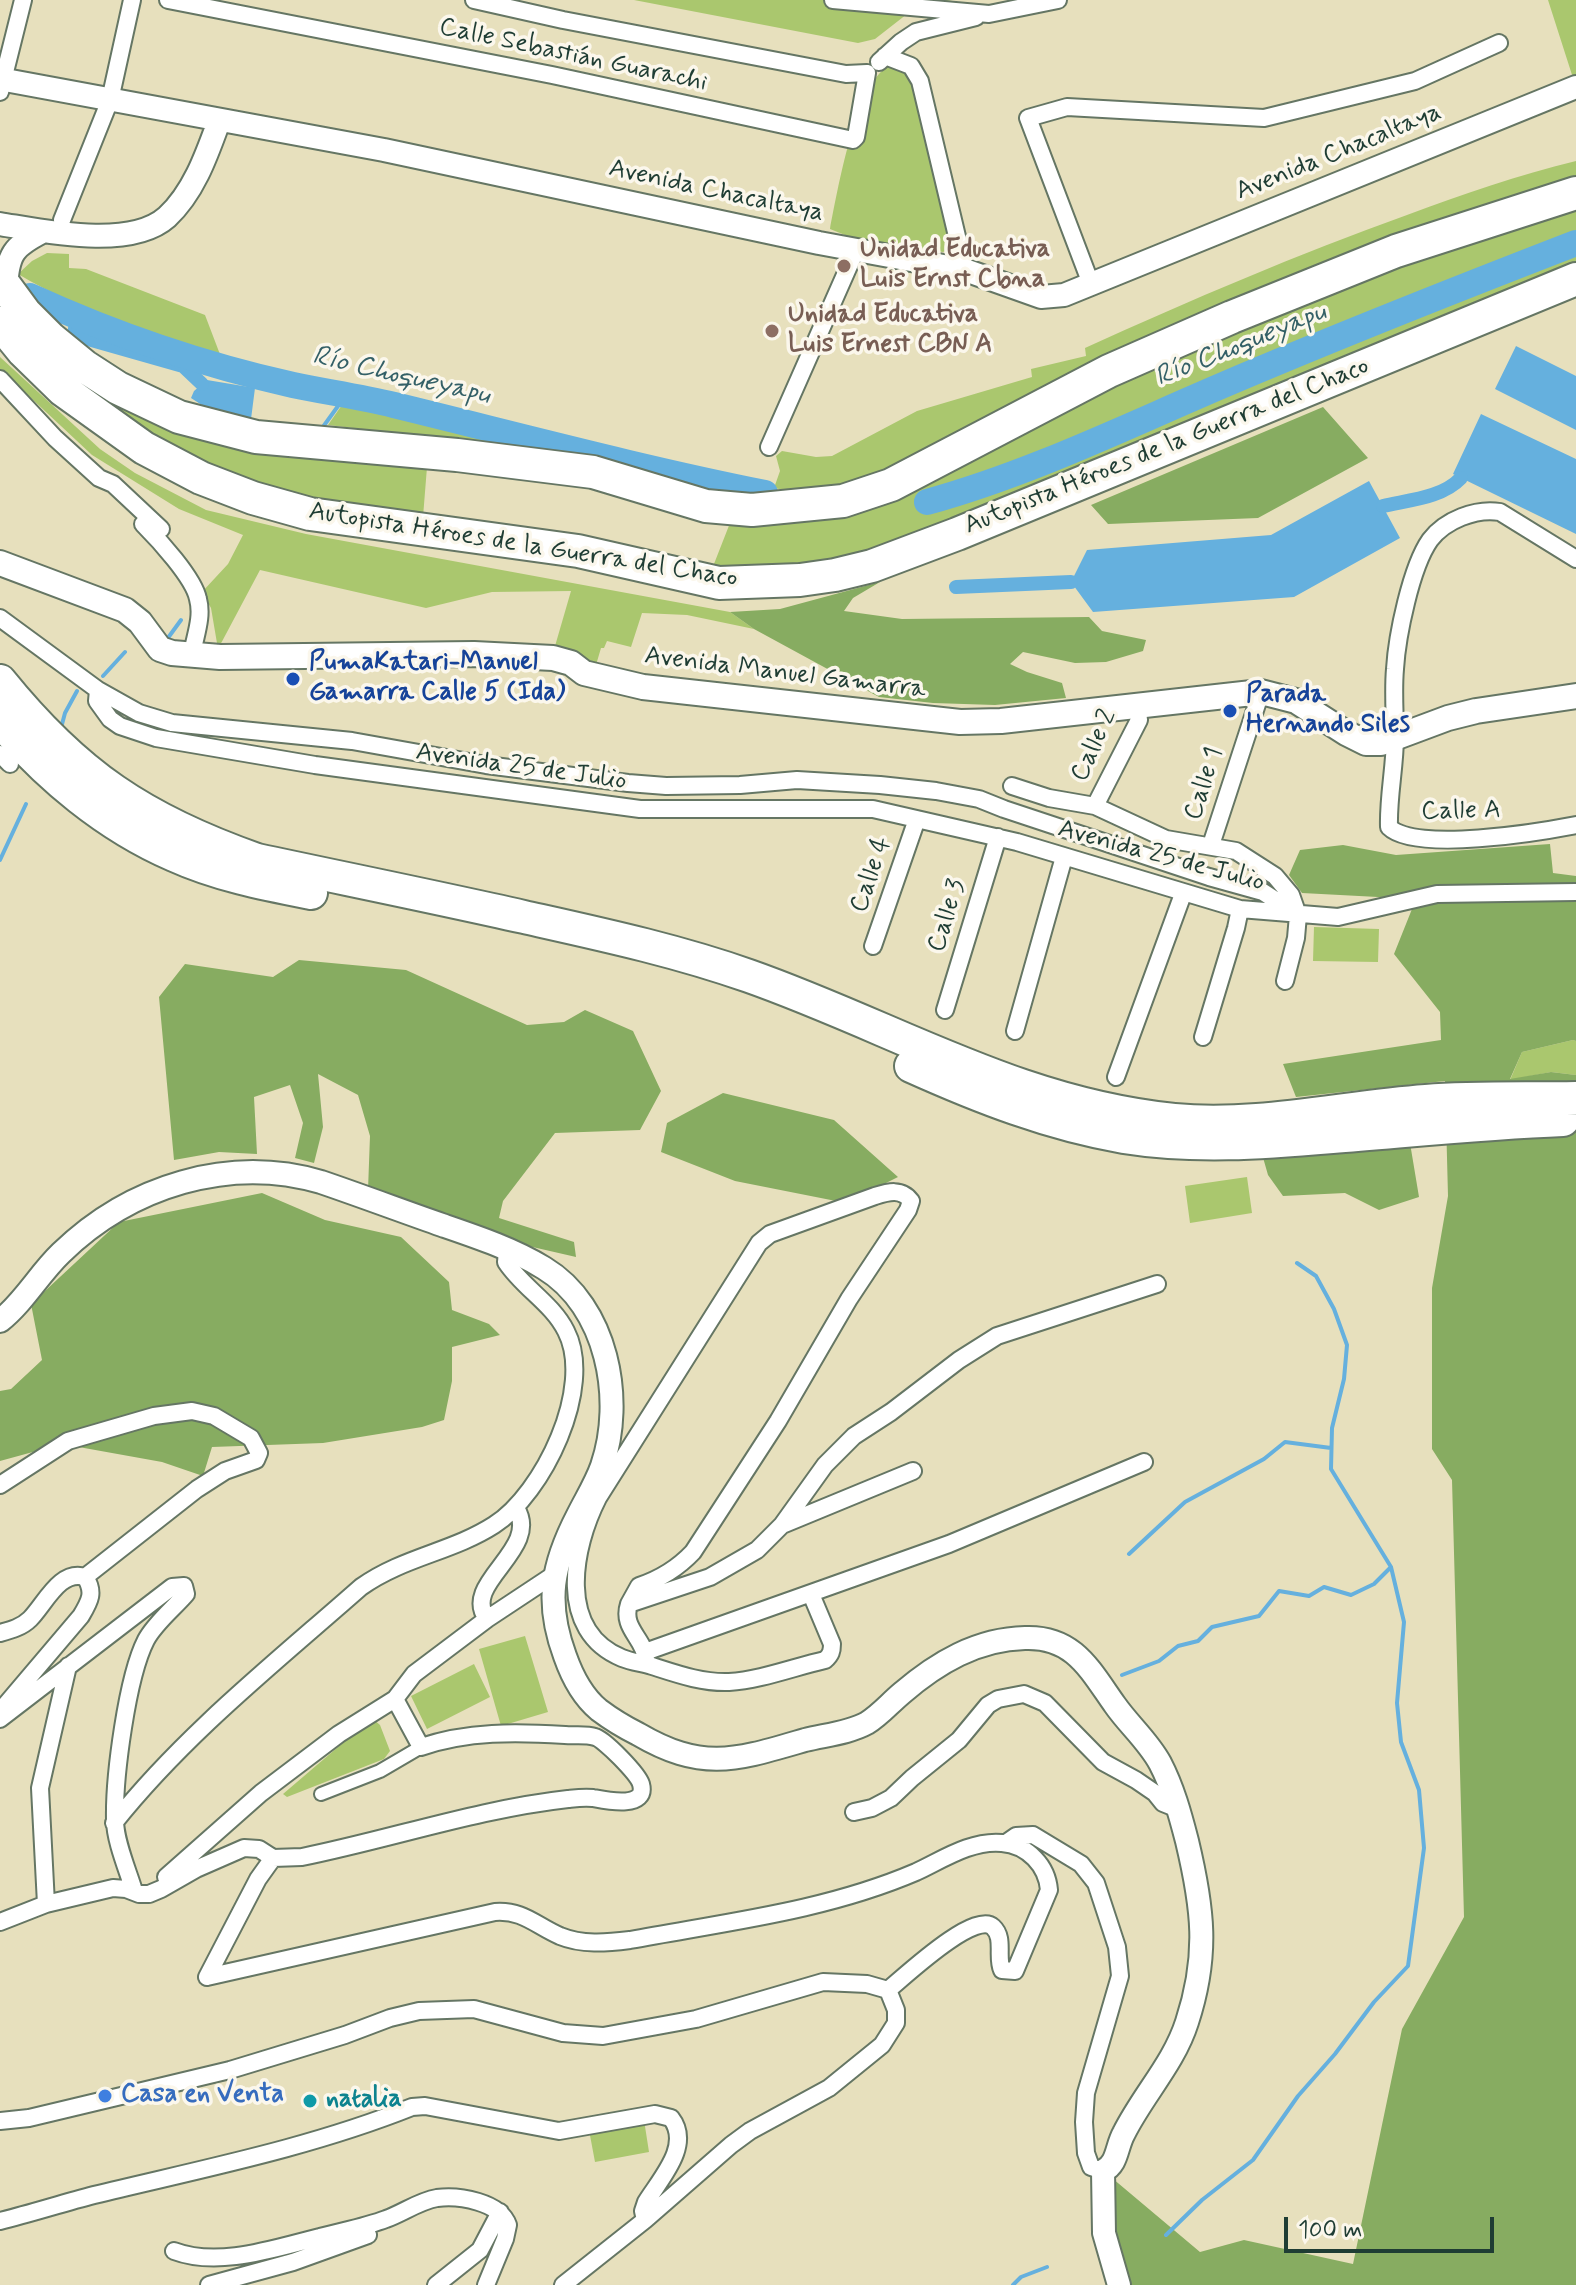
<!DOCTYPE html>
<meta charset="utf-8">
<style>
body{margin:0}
#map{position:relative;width:1576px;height:2285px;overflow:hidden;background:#e7e0bd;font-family:Mynerve,sans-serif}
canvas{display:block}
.scale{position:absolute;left:1284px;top:2217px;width:210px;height:36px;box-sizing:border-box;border:4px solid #1f3d34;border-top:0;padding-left:10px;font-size:24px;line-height:28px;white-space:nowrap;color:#1f3d34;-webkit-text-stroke:6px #fbf7ec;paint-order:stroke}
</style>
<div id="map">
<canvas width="1576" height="2285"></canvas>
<div class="scale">100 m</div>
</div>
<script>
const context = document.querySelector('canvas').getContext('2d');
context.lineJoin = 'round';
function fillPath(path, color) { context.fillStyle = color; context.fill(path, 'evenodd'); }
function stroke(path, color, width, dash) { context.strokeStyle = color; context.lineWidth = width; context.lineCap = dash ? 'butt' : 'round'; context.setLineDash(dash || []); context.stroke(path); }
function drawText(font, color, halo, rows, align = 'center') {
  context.font = font + ' Mynerve,sans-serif'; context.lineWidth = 7; context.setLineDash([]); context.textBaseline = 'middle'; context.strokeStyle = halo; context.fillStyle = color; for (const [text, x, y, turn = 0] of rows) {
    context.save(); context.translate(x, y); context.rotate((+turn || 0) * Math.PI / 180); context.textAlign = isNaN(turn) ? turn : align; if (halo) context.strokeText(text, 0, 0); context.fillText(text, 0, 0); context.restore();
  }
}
const green = new Path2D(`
 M634,0H952L916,7L875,39L858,43Z
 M1548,0H1576V77L1573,78Z
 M889,66L901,68L911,75L950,241L948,250L943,252L855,239L830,229C837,194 856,81 889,66Z
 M1576,161V179C1404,222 1239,297 1079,371C998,409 923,459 839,489C816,497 797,493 774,488L780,471L776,456L782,451L816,457L832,456L917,411L1032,377L1031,369L1086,356L1085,348C1191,300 1298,254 1407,215C1463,194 1518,175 1576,161Z
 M1576,205V234L1004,467L918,498L924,511L964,501L1576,254V268L855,558L800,571L712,569L730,523L1040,418L1239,326L1403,260Z
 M47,253L69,254V268L86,269L205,315L221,357C152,332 82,312 18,274L32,261Z
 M0,357L100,449L135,473L206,510L306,534L730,612L754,629L687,615L642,613L631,647L607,641L604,648H601L596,665L553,653L571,591L492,592L426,608L260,570L218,649L211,608L202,592L228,564L243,535L179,509L92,455L0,369Z
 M68,379L427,467L423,517L277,494L138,433Z
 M351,392L717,481L546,451L328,425Z
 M1314,927L1379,929L1378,962L1313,961Z
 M1573,1040L1576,1041V1075L1551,1072L1510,1080L1522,1052Z
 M1247,1177L1252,1213L1190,1223L1185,1186Z
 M525,1636L548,1712L501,1726L479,1649Z
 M474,1664L490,1697L427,1729L411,1696Z
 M372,1718L380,1725L390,1751L384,1759L287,1797L283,1794Z
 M644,2120L649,2152L595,2162L589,2130Z`);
const forest = new Path2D(`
 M1323,407L1368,458L1258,518L1108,524L1091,505Z
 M880,582L853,598L844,611L902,619L1089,617L1102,631L1146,640L1143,651L1106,662L1075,663L1023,652L1010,664L1027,672L1062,683L1066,698L995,705L933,703L879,697L754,629L730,612L780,609Z
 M1550,844L1553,873L1576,876V1041L1573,1040L1522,1052L1510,1079L1551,1072L1576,1075V2285H1121L1110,2260L1112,2178L1200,2252L1244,2240L1353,2264L1402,2029L1464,1917L1452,1480L1432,1449V1288L1448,1196L1445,1081L1296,1097L1283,1064L1441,1040L1440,1012L1394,954L1416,899L1302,893L1289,875L1300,850L1343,845L1396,855Z
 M299,960L406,970L527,1025L564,1022L585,1010L633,1031L661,1091L640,1130L555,1133L503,1201L499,1218L574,1242L576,1257L489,1237L368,1190L370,1136L358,1095L318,1074L323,1127L314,1163L295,1158L303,1123L290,1085L254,1097L257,1154L219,1152L174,1160L159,997L185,964L273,977Z
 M723,1093L834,1120L898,1177L846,1203L735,1181L661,1152L667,1123Z
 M1410,1143L1419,1197L1379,1210L1345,1193L1283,1196L1268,1175L1262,1154Z
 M262,1193L325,1220L401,1237L449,1282L452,1310L489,1324L500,1335L452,1347V1381L444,1420L422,1427L323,1443L212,1447L203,1476L162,1462L62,1444L0,1461V1391L11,1389L42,1360L31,1304L119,1222Z`);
const water = new Path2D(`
 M1516,346L1576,376V430L1495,389Z
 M207,380L255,388L250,427L228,422L191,398L194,391Z
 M1481,414L1576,459V534L1453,474Z
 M1369,481L1400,538L1294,597L1093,612L1071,582L1087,550L1271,535Z`);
const stream = new Path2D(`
 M320,431L346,395
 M165,642L181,620
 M103,676L125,652
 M61,728L65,713L77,691
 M0,860L26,804
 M1129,1554L1185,1502L1264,1459L1285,1442L1331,1448
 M1122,1675L1159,1661L1178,1646L1198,1641L1212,1627L1259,1616L1279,1591L1309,1596L1324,1587L1351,1595L1374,1584L1391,1567
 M1166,2235L1202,2200L1253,2160L1298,2096L1335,2054L1374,2002L1408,1966L1424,1848L1419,1790L1401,1742L1397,1703L1404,1622L1391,1567L1331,1469L1332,1428L1344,1379L1347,1345L1334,1309L1316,1276L1297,1263
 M1013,2285L1021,2277L1047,2267`);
const canal = new Path2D(`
 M77,317L74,335L183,366L202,384
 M1383,506C1409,500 1442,498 1461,478
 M956,587L1071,582`);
const river = new Path2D(`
 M30,296C113,334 204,365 293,385C327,392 361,397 394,405C517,435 640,468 765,493
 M927,502C1029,474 1125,427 1221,386C1338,336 1457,289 1576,243`);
const pedestrian = new Path2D(`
 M321,1794L380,1771L421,1747`);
const minor = new Path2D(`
 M168,0L552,75L853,140L856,137L867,73
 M474,0L563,20L846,74L867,73
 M833,0L989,14L1058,0
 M885,56L911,66L920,81L965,270
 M879,62L901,42L916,32L976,17
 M0,92L23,0
 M62,220L110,100L132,0
 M1091,284L1028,118L1067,107L1264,118L1415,81L1499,43
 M0,379L55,438L99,478L113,484L161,529
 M769,447L856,250
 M143,524C158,539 194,578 198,599C203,617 195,636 192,654
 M1576,559L1500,512C1476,508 1445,520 1430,540C1411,567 1397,636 1395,669C1393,691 1395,714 1395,736C1395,767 1388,797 1389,827C1415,853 1540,832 1576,825
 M0,618L98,690L139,713L172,723L352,741L486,765L628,783L666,786L740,785L797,780L880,785L936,791L979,799L1004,809L1209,877L1263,892L1295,913
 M98,690L97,701L110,719L120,726L156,738L315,765L640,809H873L1017,842L1240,909L1338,917L1437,894L1576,892
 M0,754L10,764
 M1012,786L1049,798L1095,806L1166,839L1236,851L1275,876L1291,895L1298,915L1296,938L1285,981
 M1095,806L1139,720L1137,706
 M1211,845L1261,692
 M873,946L917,819
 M945,1010L998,837
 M1015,1031L1064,857
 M1203,1037L1236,928L1240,909
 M1116,1077L1183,894
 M0,1485L68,1441L154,1416L192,1411L214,1416L251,1438L259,1453L256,1460L225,1471L197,1489L85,1577
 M782,1525L825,1465L854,1436L891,1412L959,1360L997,1336L1157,1284
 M629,1604L639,1586C660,1579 677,1569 693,1552L778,1421L849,1299L908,1210L911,1201C902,1188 888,1192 875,1196L770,1234L759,1243L598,1498C573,1547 556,1631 622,1658C632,1662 642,1663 652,1666C677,1674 702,1683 729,1682C761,1680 794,1667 825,1660C831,1655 832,1651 832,1644L811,1594
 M487,1619C460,1583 542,1550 516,1508
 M0,1633C11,1630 22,1627 30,1619C45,1604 60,1569 85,1577C95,1592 90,1601 81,1616L2,1709
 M645,1652L949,1544L1144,1462
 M646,1659C644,1638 621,1628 629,1604L710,1577L757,1550L782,1525L913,1471
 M0,1719L172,1587L184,1586L186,1594C174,1608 155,1623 146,1640C127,1677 114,1777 115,1820C115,1841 128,1871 134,1891
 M854,1812L872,1808L891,1798L912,1778L959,1740L988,1705L998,1699L1024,1694L1045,1703L1103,1762L1136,1780L1155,1793L1163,1803L1178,1809
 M114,1823C185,1734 276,1662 361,1587C403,1557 452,1552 494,1525C543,1494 595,1387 566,1331C552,1303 523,1288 506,1262L507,1251
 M1006,1843L1016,1836L1033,1835L1081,1864L1096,1883L1117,1947L1120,1976L1086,2093L1084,2122L1086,2153L1091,2167L1103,2171
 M166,1877L261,1793L339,1734L395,1699L414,1674L487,1619L555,1574
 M46,1904L40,1788L68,1666
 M0,1922L46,1904L113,1888L126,1889L139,1894H149L161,1889L196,1869L244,1848L259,1849L273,1858L302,1857C391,1839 478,1809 568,1799C577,1798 584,1797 593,1798C604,1800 648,1810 641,1784C638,1774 604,1739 595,1737C586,1734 574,1736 565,1735C516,1732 468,1731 421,1747L395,1699
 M207,1977L495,1912C523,1910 535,1925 560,1936C582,1945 606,1943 630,1940C726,1922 825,1911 916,1872C942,1860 971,1840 1002,1843C1028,1845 1047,1866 1049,1890L1015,1971L1002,1970C996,1957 1005,1938 993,1927C975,1910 904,1977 888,1990
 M207,1977L258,1879L273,1858
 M0,2121L29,2118L230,2070L345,2035L390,2018L419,2011L474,2009L563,2033L603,2036L696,2019L823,1982L867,1984L888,1990L896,2010V2023L882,2045L829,2088L750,2131L731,2145L645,2220L563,2285
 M0,2221C32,2213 63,2203 94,2195C201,2169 309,2148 412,2107L425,2106L559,2131L655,2114L671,2118C692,2145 661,2178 646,2202L643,2211L645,2220
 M174,2251C219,2268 275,2248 320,2237C342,2231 365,2227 386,2219C403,2213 419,2201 437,2198C459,2195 500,2202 508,2225L505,2239L486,2285
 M209,2285L293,2262L368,2235
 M436,2285L480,2250L500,2212`);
const tertiary = new Path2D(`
 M0,79L384,150L819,243L965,270L1041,297L1064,295L1576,87
 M0,224C44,231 130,250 167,217C194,192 207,154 219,121
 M6,287C8,254 13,247 42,232
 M0,1321C24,1302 39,1274 61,1253C130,1186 229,1155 321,1182C362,1196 402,1211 442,1225C477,1237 513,1249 544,1268C607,1306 625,1399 602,1466C596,1483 586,1499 578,1515C552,1565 545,1602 565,1656C572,1676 582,1696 599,1710C611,1719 624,1727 638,1734C703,1772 736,1760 805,1740C825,1735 849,1733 867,1723C880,1715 890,1703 902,1693C937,1663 977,1639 1025,1638C1074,1636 1090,1670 1115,1705C1129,1725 1148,1741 1160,1763C1173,1788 1180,1814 1187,1841C1203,1908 1209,1955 1187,2022C1174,2063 1143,2095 1124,2133C1116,2147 1118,2164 1103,2171L1104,2233L1119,2285`);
const secondary = new Path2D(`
 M0,563L125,610L140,622L160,649L172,653L220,657L474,654L553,658L571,663L584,673L643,687L960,722L1001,721L1261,692L1296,701L1346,733L1366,743H1381L1448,718L1476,711L1576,696`);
const motorway = new Path2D(`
 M0,279L25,313L51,339L84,366L118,388L179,417L256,437L457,455L593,472L706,506L752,510L843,501L891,485L1109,371L1232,317L1396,251L1576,193
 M0,323L23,351L63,390L144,448L201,478L253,498L310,514L578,551L719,583L800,580L835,575L872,566L957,534L1576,279
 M0,681C76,775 143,820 257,860C346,879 435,897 524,917C600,934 675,950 749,976C894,1027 1016,1104 1174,1120C1258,1128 1342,1107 1426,1101C1475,1097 1526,1099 1576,1098
 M0,720C47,776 107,826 174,855C218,875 265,884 311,893
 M911,1066C980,1097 1049,1124 1124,1137C1193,1148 1263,1143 1332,1137C1409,1131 1486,1123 1563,1120`);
const markers = [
 [844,266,8,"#8d6e63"],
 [772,331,8,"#8d6e63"],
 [293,679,8,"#1a4fb4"],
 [1230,711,8,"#1a4fb4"],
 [105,2096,8,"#3f7fe0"],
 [310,2101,8,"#0f9aa8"]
];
const streetNames = [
 ["Calle Sebastián Guarachi",573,56,12],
 ["Avenida Chacaltaya",1339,153,-22],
 ["Avenida Chacaltaya",716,192,12],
 ["Autopista Héroes de la Guerra del Chaco",1167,447,-22],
 ["Autopista Héroes de la Guerra del Chaco",523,546,9],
 ["Avenida Manuel Gamarra",785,674,7],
 ["Calle 2",1095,746,-66],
 ["Avenida 25 de Julio",521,768,8],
 ["Calle 1",1205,784,-72],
 ["Calle A",1461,812,-1],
 ["Avenida 25 de Julio",1161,857,15],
 ["Calle 4",872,875,-71],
 ["Calle 3",948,916,-73]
];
const educationNames = [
 ["Unidad Educativa",860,251],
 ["Luis Ernst Cbna",860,281],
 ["Unidad Educativa",788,316],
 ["Luis Ernest CBN A",788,346]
];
const transitNames = [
 ["PumaKatari-Manuel",309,664],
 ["Gamarra Calle 5 (Ida)",309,694],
 ["Parada",1246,696],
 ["Hernando Siles",1246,726]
];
const shopNames = [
 ["Casa en Venta",121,2096]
];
const cultureNames = [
 ["natalia",326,2101]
];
const waterNames = [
 ["Río Choqueyapu",1241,346,-22],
 ["Río Choqueyapu",401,377,13]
];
fillPath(green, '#aac76e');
fillPath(forest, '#87ac61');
fillPath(water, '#65b0de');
stroke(stream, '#65b0de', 4);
stroke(canal, '#65b0de', 14);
stroke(river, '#65b0de', 26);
stroke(pedestrian, '#657664', 16);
stroke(minor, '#657664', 20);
stroke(tertiary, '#657664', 26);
stroke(secondary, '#657664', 28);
stroke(motorway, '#657664', 36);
stroke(pedestrian, '#fff', 12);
stroke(minor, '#fff', 16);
stroke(tertiary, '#fff', 22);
stroke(secondary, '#fff', 24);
stroke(motorway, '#fff', 32);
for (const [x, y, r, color] of markers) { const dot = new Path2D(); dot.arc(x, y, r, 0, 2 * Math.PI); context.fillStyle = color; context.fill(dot); stroke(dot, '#fbf7ec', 3); }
drawText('26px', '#1f3d34', '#fbf7ec', streetNames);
drawText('bold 26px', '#785e54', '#fbf7ec', educationNames, 'left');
drawText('bold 26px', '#164399', '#fbf7ec', transitNames, 'left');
drawText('bold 26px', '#366cbe', '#fbf7ec', shopNames, 'left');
drawText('bold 26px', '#0d838f', '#fbf7ec', cultureNames, 'left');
drawText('italic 28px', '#346067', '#fbf7ec', waterNames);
</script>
